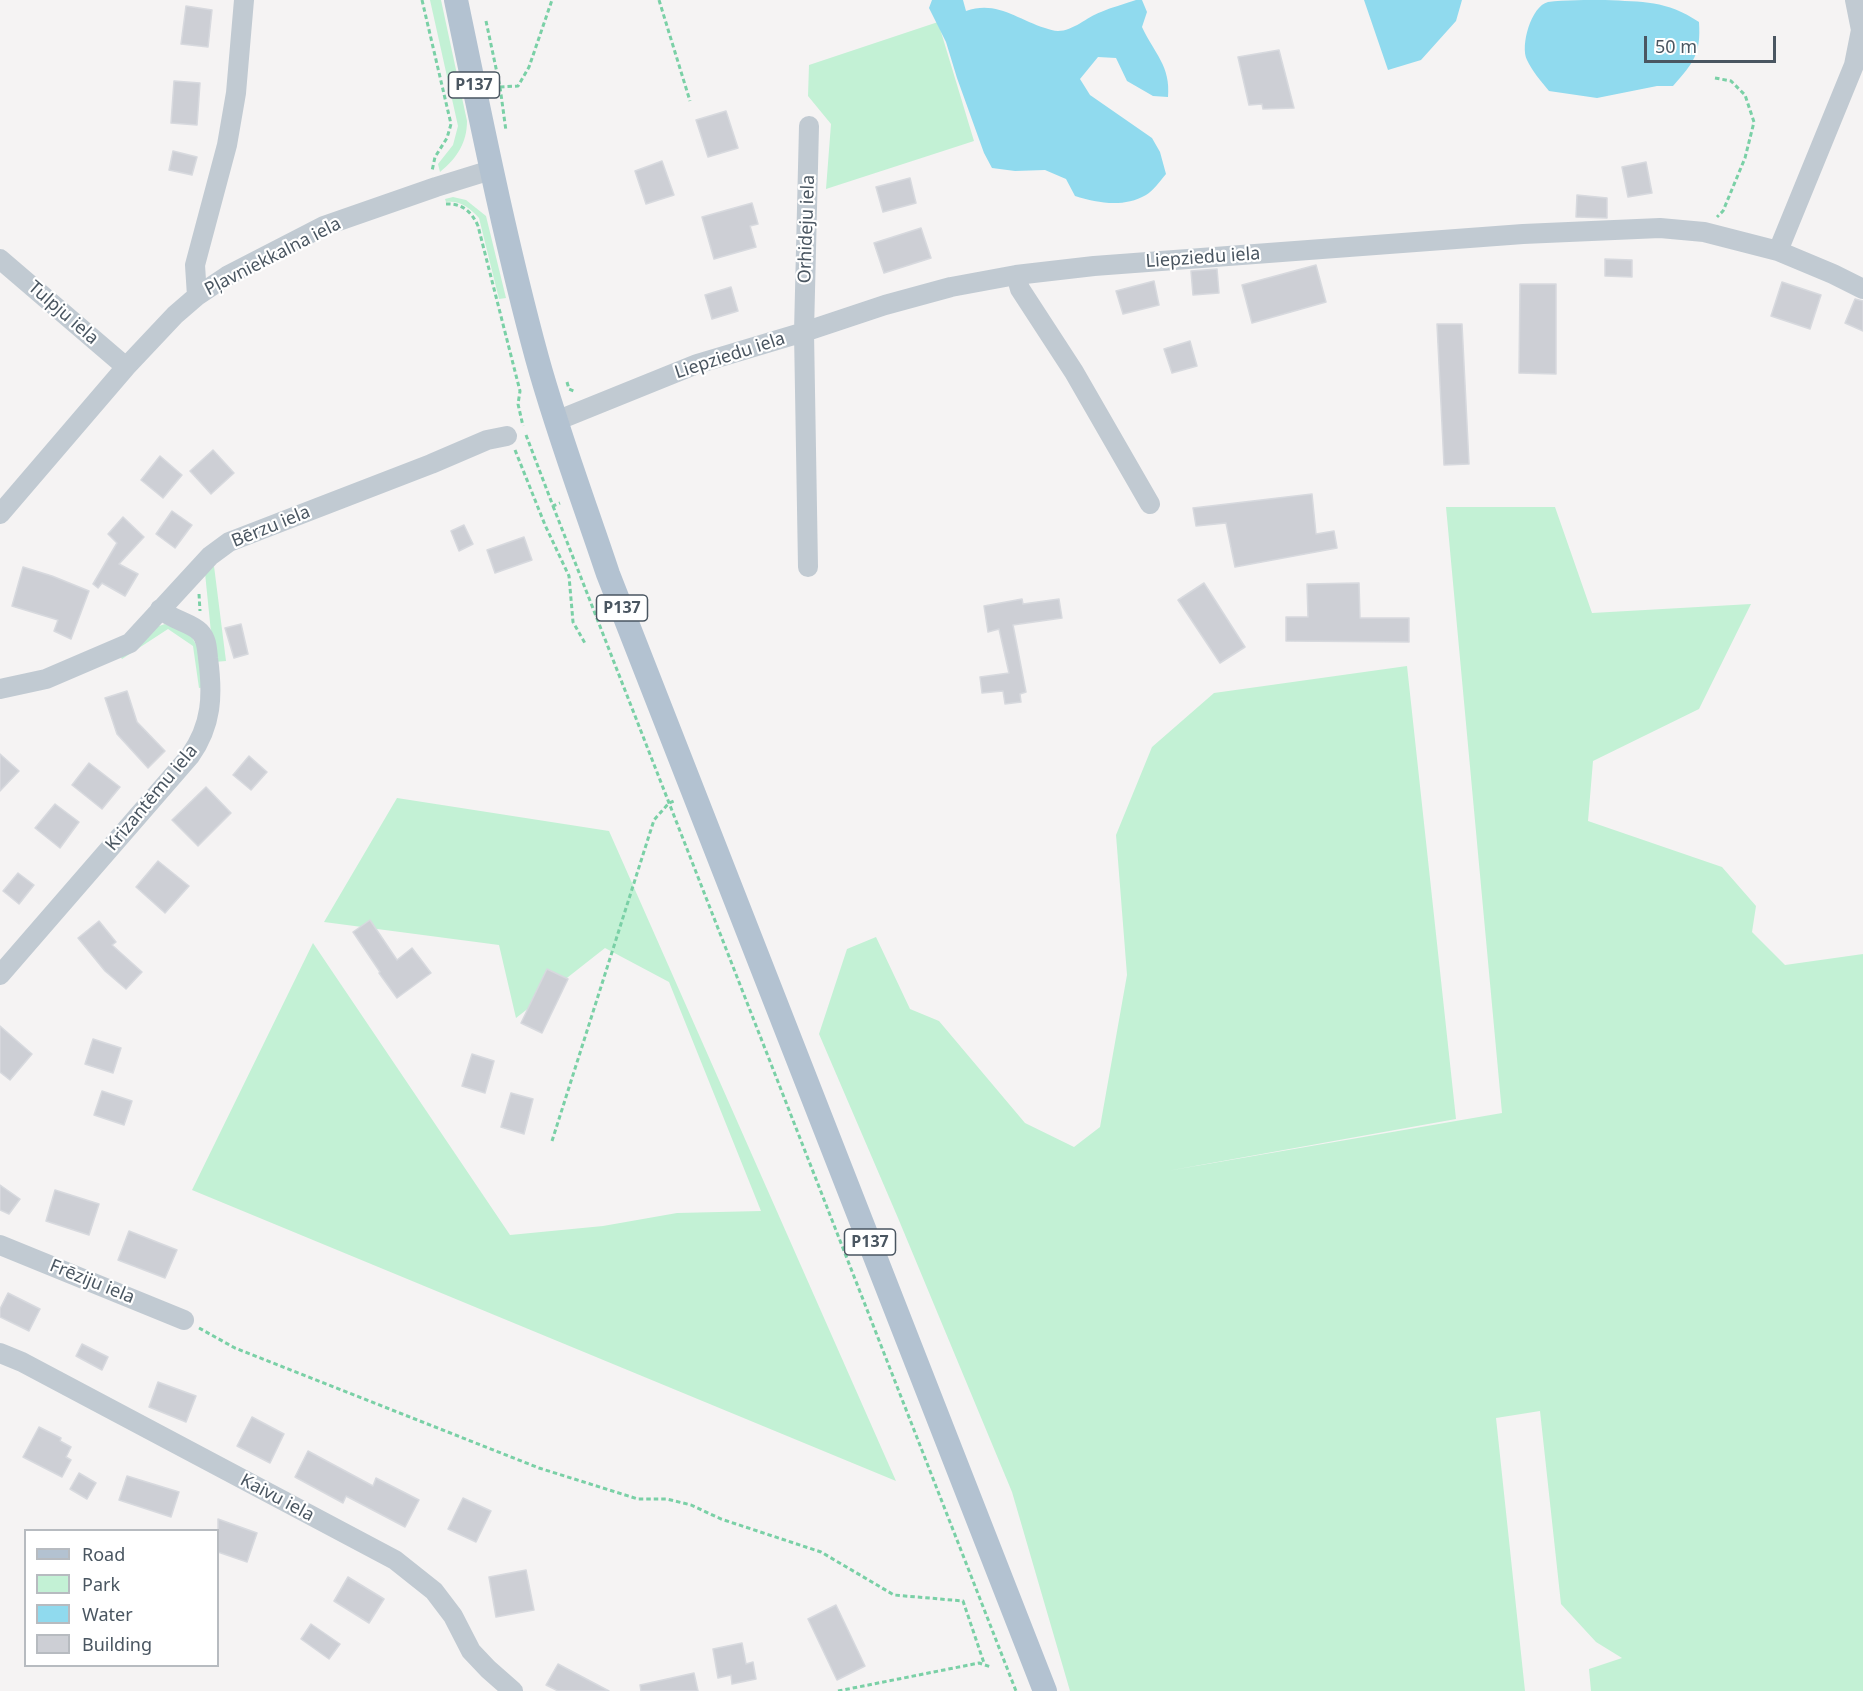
<!DOCTYPE html>
<meta charset="utf-8">
<style>
body{margin:0}
#map{position:relative;width:1863px;height:1691px;overflow:hidden;background:#f5f3f3;font-family:"Noto Sans",sans-serif}
canvas{display:block}
.legend{position:absolute;left:24px;top:1529px;width:195px;height:138px;box-sizing:border-box;background:#fff;border:2px solid #b7bbc0;margin:0;padding:8px 10px;list-style:none;font-size:18px;color:#4a5661}
.legend li{display:flex;align-items:center;gap:12px;height:30px}
.legend b{width:30px;border:2px solid #b7bbc0}
.scale{position:absolute;left:1644px;top:36px;width:132px;height:27px;box-sizing:border-box;border:3px solid #4a5661;border-top:0;padding-left:8px;font-size:18px;line-height:21px;white-space:nowrap;color:#4a5661;-webkit-text-stroke:4px #fff;paint-order:stroke}
</style>
<div id="map">
<canvas width="1863" height="1691"></canvas>
<ul class="legend">
<li><b style="height:8px;background:#b3c2d1"></b>Road</li>
<li><b style="height:16px;background:#c3f1d5"></b>Park</li>
<li><b style="height:16px;background:#90daee"></b>Water</li>
<li><b style="height:16px;background:#cdcfd5"></b>Building</li>
</ul>
<div class="scale">50 m</div>
</div>
<script>
const context = document.querySelector('canvas').getContext('2d');
context.lineJoin = 'round';
function fillPath(path, color) { context.fillStyle = color; context.fill(path, 'evenodd'); }
function stroke(path, color, width, dash) { context.strokeStyle = color; context.lineWidth = width; context.lineCap = dash ? 'butt' : 'round'; context.setLineDash(dash || []); context.stroke(path); }
function drawText(font, color, halo, rows, align = 'center') {
  context.font = font + ' "Noto Sans",sans-serif'; context.lineWidth = 4.5; context.setLineDash([]); context.textBaseline = 'middle'; context.strokeStyle = halo; context.fillStyle = color; for (const [text, x, y, turn = 0] of rows) {
    context.save(); context.translate(x, y); context.rotate((+turn || 0) * Math.PI / 180); context.textAlign = isNaN(turn) ? turn : align; if (halo) context.strokeText(text, 0, 0); context.fillText(text, 0, 0); context.restore();
  }
}
const green = new Path2D(`
 M430,0H441L467,121C467,143 457,158 440,172L438,164L453,145L458,126Z
 M938,22L974,141L826,189L831,124L808,96L809,65Z
 M453,197L466,200L486,216L506,298L499,299L479,218C470,208 460,200 446,202L445,199Z
 M1446,507H1555L1592,613L1751,604L1699,709L1593,761L1588,821L1722,867L1756,906L1752,932L1785,965L1863,954V1691H1591L1589,1669L1622,1658L1596,1642L1561,1604L1540,1411L1496,1418L1525,1691H1070L1012,1492L898,1218L819,1034L847,949L876,937L910,1009L939,1021L1025,1123L1074,1147L1100,1127L1127,975L1116,835L1152,747L1214,693L1407,666L1456,1119L1167,1171L1502,1113Z
 M214,566L226,661L214,662L205,573Z
 M165,624L190,634L198,648L205,687L199,688L193,646L168,629L122,659L120,656L156,627Z
 M397,798L609,831L896,1481L192,1190L313,943L510,1235L603,1226L677,1213L761,1211L669,982L605,948L516,1018L499,945L324,922Z`);
const water = new Path2D(`
 M932,0H963L966,11C996,0 1017,19 1045,28C1049,29 1054,31 1058,31C1073,31 1087,17 1101,12C1112,7 1125,4 1136,0H1142L1147,12L1142,27C1154,53 1171,66 1168,97L1153,96L1127,81L1116,58L1098,57L1080,79L1090,95L1152,138L1160,152L1166,174C1160,181 1153,191 1146,195C1123,208 1098,203 1075,196L1066,179L1045,170L1015,171L992,168L984,153L957,78L946,42L929,8Z
 M1364,0H1462L1456,21L1421,60L1388,70Z
 M1605,0C1643,2 1666,0 1699,22C1701,54 1694,62 1673,86H1657L1597,98L1549,91C1541,81 1532,71 1527,60C1520,46 1531,6 1548,2C1564,0 1588,0 1605,0Z`);
const building = new Path2D(`
 M186,6L212,10L208,47L181,44Z
 M1279,50L1294,108L1263,109L1262,104L1249,105L1238,57Z
 M174,81L200,83L197,125L171,123Z
 M726,111L738,148L708,157L696,120Z
 M173,151L197,157L192,175L169,170Z
 M662,161L674,195L646,204L635,171Z
 M1646,162L1652,193L1628,197L1622,167Z
 M910,178L916,203L883,212L876,187Z
 M1577,195L1607,198V218L1576,217Z
 M752,203L758,224L750,226L756,247L714,259L702,217Z
 M921,228L931,258L884,273L874,243Z
 M1605,259L1632,260V277L1605,276Z
 M1316,265L1326,302L1252,323L1242,285Z
 M1217,269L1219,293L1193,295L1191,271Z
 M1154,281L1159,305L1123,314L1116,291Z
 M1782,282L1821,295L1810,329L1771,316Z
 M1520,284H1556V374L1519,373Z
 M731,287L738,311L712,319L705,295Z
 M1855,299L1863,301V331L1845,323Z
 M1437,324H1462L1469,464L1444,465Z
 M1190,341L1197,366L1172,373L1164,349Z
 M213,450L234,473L211,494L190,471Z
 M160,456L182,475L163,498L141,480Z
 M1312,494L1316,534L1334,531L1337,548L1235,567L1226,523L1196,526L1193,508Z
 M172,511L192,525L175,548L156,534Z
 M123,517L144,537L119,564L138,574L125,596L102,583L98,588L93,584L117,543L108,534Z
 M464,525L473,544L459,551L451,531Z
 M524,537L532,560L495,573L487,550Z
 M23,567L52,576L89,591L71,639L54,631L58,620L12,606Z
 M1204,583L1245,647L1220,663L1178,600Z
 M1359,583L1360,618H1409V642L1286,641V617H1308L1307,584Z
 M1022,599L1023,604L1059,599L1062,618L1013,625L1026,692L1020,694L1021,702L1005,704L1003,691L982,693L980,677L1009,673L999,629L988,632L984,606Z
 M241,624L248,654L234,658L225,628Z
 M127,691L137,722L165,751L148,768L117,734L105,698Z
 M0,754L19,771L0,791Z
 M249,756L267,772L251,790L233,775Z
 M89,763L120,787L102,809L72,785Z
 M206,787L231,813L198,846L172,820Z
 M55,804L79,822L60,848L35,828Z
 M158,861L189,886L165,913L136,887Z
 M18,873L34,885L19,904L3,891Z
 M370,920L397,960L412,948L431,973L397,998L379,973L380,972L353,932Z
 M99,921L116,942L112,945L142,972L126,989L105,971L78,938Z
 M547,969L568,979L542,1033L521,1023Z
 M0,1026L32,1054L10,1080L0,1072Z
 M93,1039L121,1048L113,1073L85,1064Z
 M472,1054L494,1061L485,1093L462,1086Z
 M102,1091L132,1101L124,1125L94,1115Z
 M511,1093L533,1099L524,1134L501,1127Z
 M0,1185L20,1199L9,1214L0,1210Z
 M55,1190L99,1204L89,1235L46,1221Z
 M129,1231L177,1250L165,1278L118,1260Z
 M8,1293L40,1309L29,1331L0,1317V1309Z
 M82,1344L108,1357L102,1370L76,1356Z
 M158,1382L196,1396L186,1422L149,1407Z
 M252,1417L284,1434L270,1463L237,1446Z
 M39,1427L61,1438L60,1441L71,1447L66,1457L71,1460L62,1477L23,1457Z
 M308,1451L373,1486L376,1478L419,1500L405,1527L346,1496L343,1503L295,1477Z
 M79,1473L96,1483L87,1499L70,1489Z
 M127,1476L179,1492L171,1517L119,1500Z
 M463,1498L491,1511L476,1542L448,1529Z
 M218,1519L257,1533L247,1562L218,1552Z
 M526,1570L534,1610L496,1617L489,1577Z
 M348,1577L384,1599L369,1623L334,1601Z
 M836,1605L865,1666L837,1680L808,1619Z
 M311,1624L340,1644L329,1659L301,1639Z
 M742,1643L746,1664L753,1662L756,1679L732,1684L731,1675L718,1678L713,1649Z
 M558,1664L609,1691H558L546,1685Z
 M694,1673L698,1691H641L640,1685Z`);
const path = new Path2D(`
 M422,0L451,124L447,138L435,157L432,171
 M659,0L690,101
 M486,21L500,87L506,131
 M1715,78L1731,81L1745,95L1754,122L1745,158L1723,211L1717,217
 M500,87L518,86L529,67L552,0
 M446,204C462,203 472,212 478,226L520,391L518,404L523,426
 M567,382L569,389L576,392
 M526,435L553,506L560,503
 M515,450L545,525L569,576L573,622L586,645
 M553,506L1016,1691
 M199,594L200,611
 M552,1141L654,820L669,803L676,800
 M199,1328L235,1348L539,1468L638,1499H667L691,1505L721,1519L821,1552L894,1595L963,1601L984,1663
 M838,1691L979,1663L991,1667`);
const minor = new Path2D(`
 M1778,251L1854,65L1861,30L1855,0
 M0,259L126,367
 M1016,275L1020,289L1074,372L1150,504
 M197,296L195,265L227,145L236,93L244,0
 M556,421L697,364L804,332L885,305L951,287L1016,275L1094,266L1523,234L1660,228L1704,232L1778,251L1833,274L1863,289
 M0,514L126,367L175,315L197,296L227,276L324,226L436,187L491,170
 M808,567L804,332L809,126
 M0,689L46,679L130,643L210,556L229,542L431,464L487,440L507,436
 M0,975L190,756C212,725 213,695 208,658C207,649 207,639 200,632C192,623 172,620 160,609
 M0,1245L184,1320
 M0,1353L22,1362L395,1560L434,1591L453,1616L471,1651L488,1669L513,1691`);
const major = new Path2D(`
 M456,0C481,120 505,240 537,358C557,431 584,502 608,574L1045,1691`);
const shields = [
 [474,85,51],
 [622,608,51],
 [870,1242,51]
];
const shieldNames = [
 ["P137",474,85],
 ["P137",622,608],
 ["P137",870,1242]
];
const streetNames = [
 ["Orhideju iela",807,229,-88],
 ["Pļavniekkalna iela",273,257,-27],
 ["Liepziedu iela",1203,258,-4],
 ["Tulpju iela",63,313,41],
 ["Liepziedu iela",730,356,-18],
 ["Bērzu iela",271,527,-22],
 ["Krizantēmu iela",152,798,-50],
 ["Frēziju iela",92,1282,22],
 ["Kaivu iela",277,1498,28]
];
fillPath(green, '#c3f1d5');
fillPath(water, '#90daee');
fillPath(building, '#cdcfd5');
stroke(building, '#d7d9de', 1.5);
stroke(path, '#7ad0a6', 3, [4.5, 3]);
stroke(minor, '#c1cad2', 20);
stroke(major, '#b3c2d1', 24);
for (const [x, y, w] of shields) { const box = new Path2D(); box.roundRect(x - w / 2, y - 13, w, 26, 4.5); context.fillStyle = '#fff'; context.fill(box); stroke(box, '#4a5661', 1.5); }
drawText('bold 16px', '#4a5661', null, shieldNames);
drawText('18px', '#4a5661', '#fff', streetNames);
</script>
